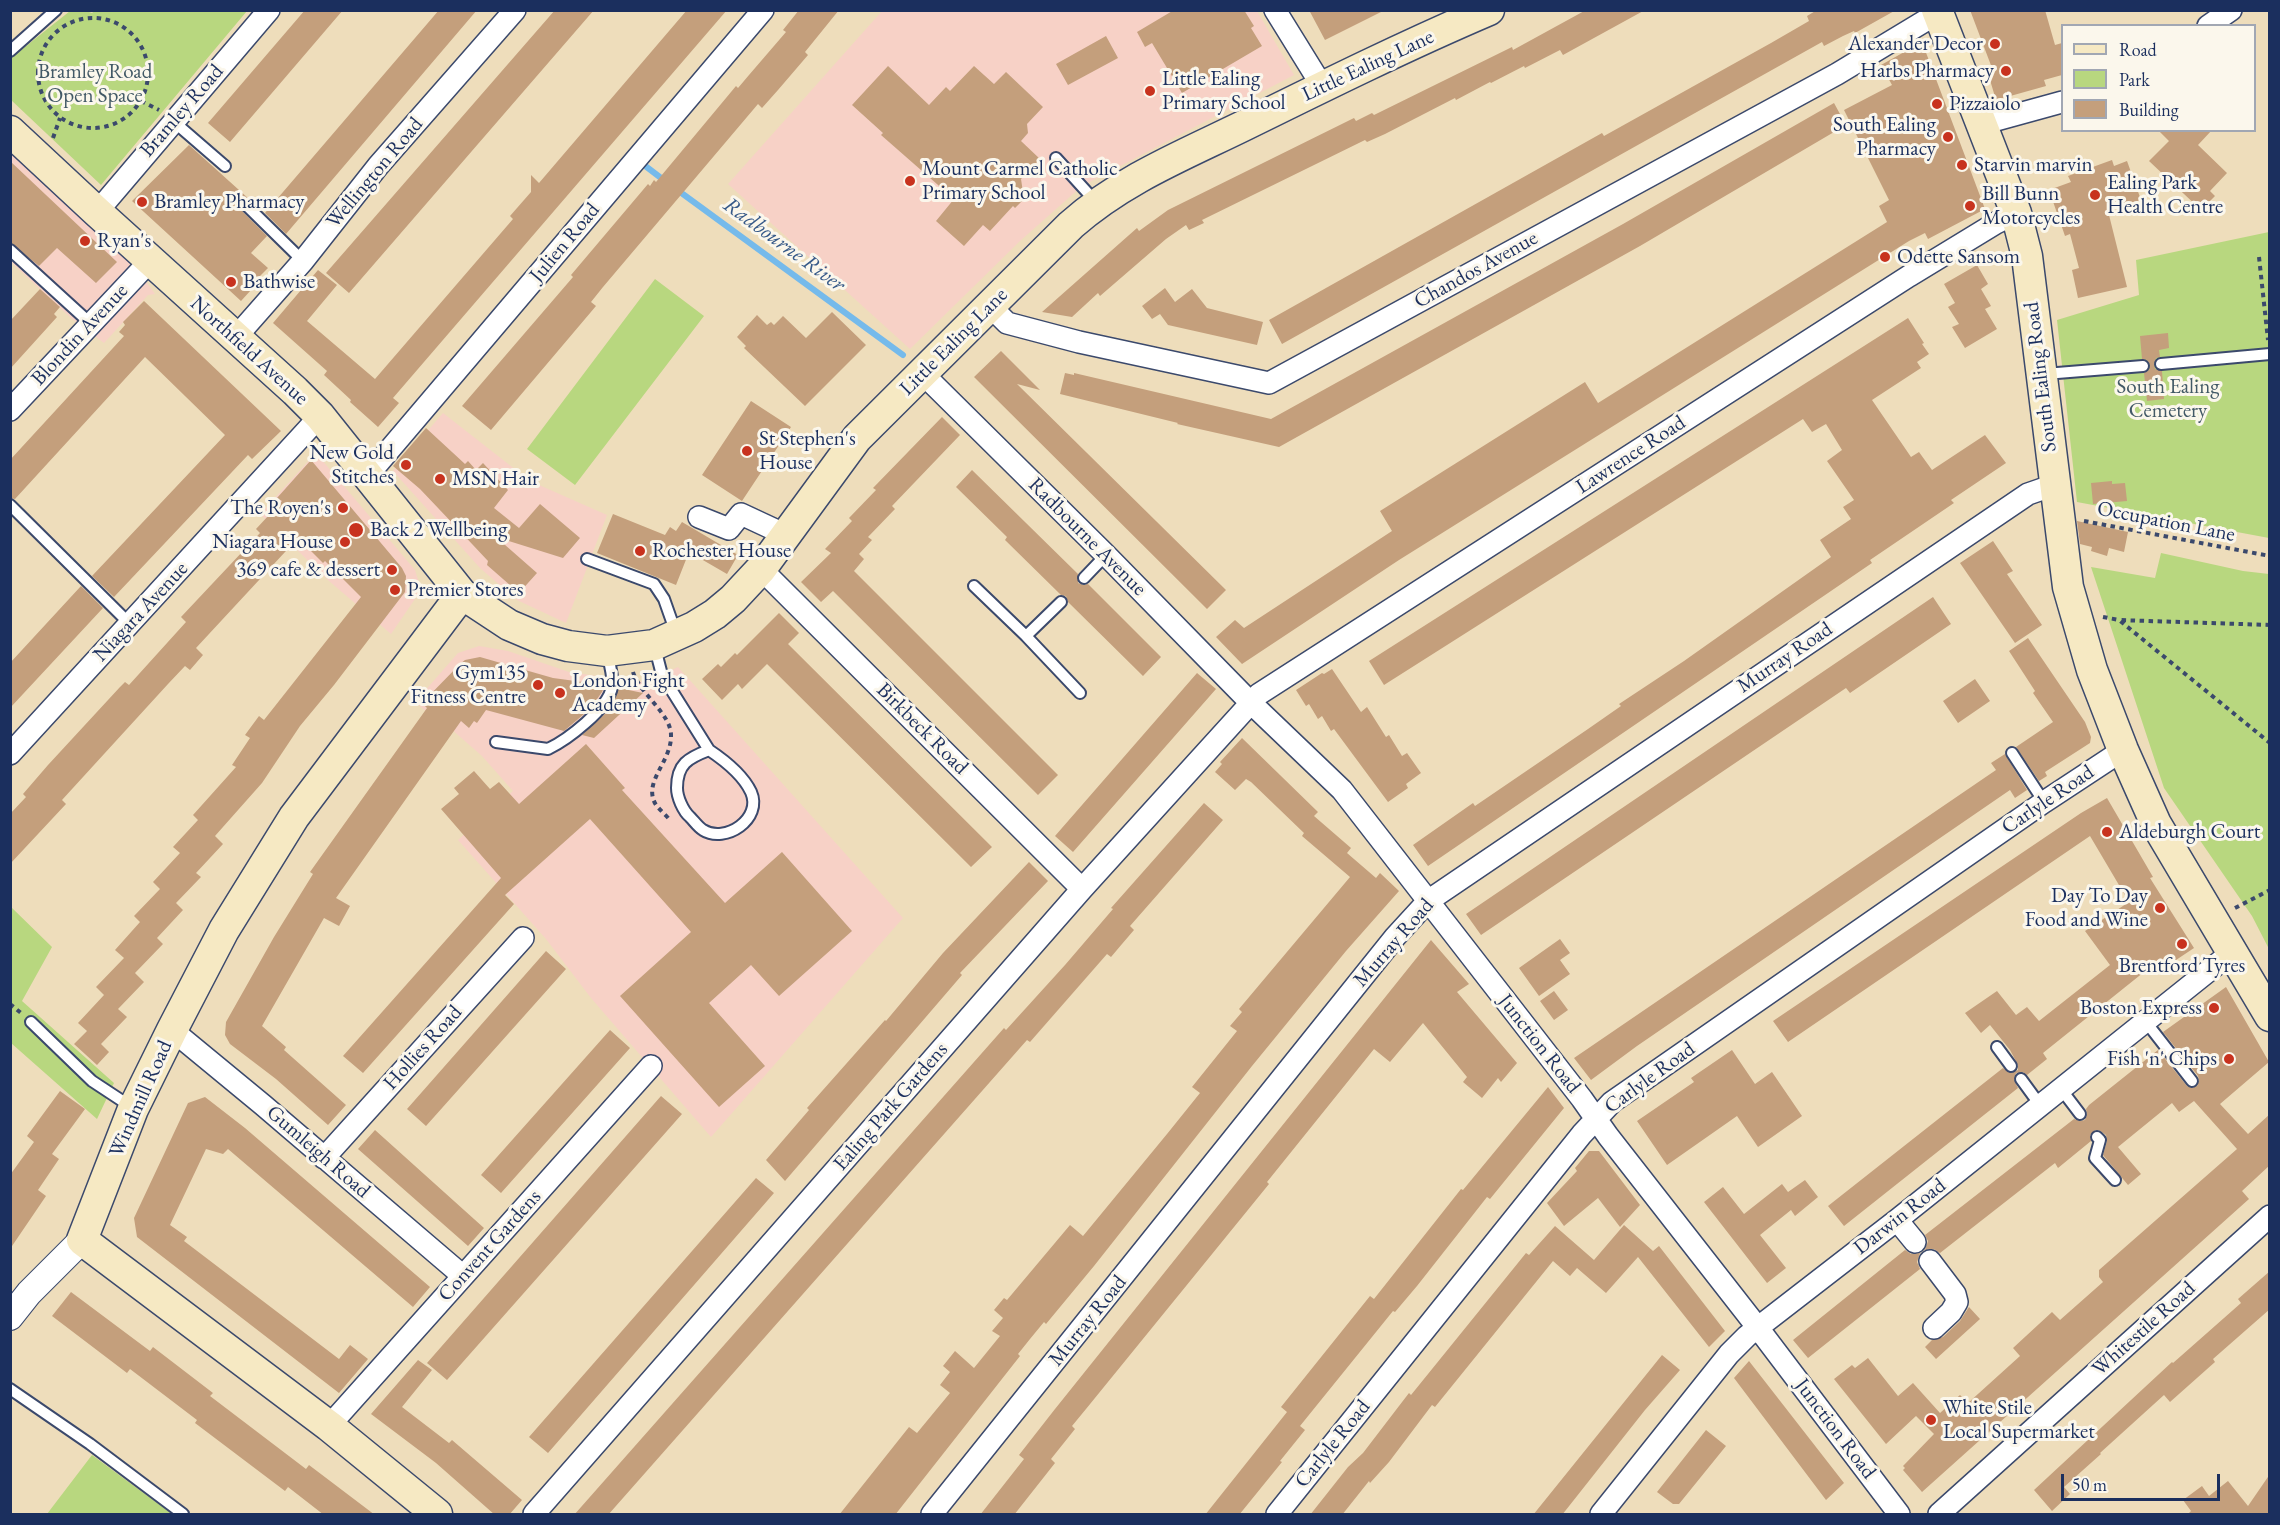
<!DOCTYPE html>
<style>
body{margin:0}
#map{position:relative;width:2280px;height:1525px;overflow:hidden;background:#edb;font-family:"EB Garamond",serif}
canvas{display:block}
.frame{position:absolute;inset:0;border:12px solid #1b2f5e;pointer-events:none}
.legend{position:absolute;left:2061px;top:24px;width:195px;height:108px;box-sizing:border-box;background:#fbf7ec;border:2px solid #a1a7b3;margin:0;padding:8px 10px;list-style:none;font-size:18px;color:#1b2f5e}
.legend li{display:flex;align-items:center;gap:12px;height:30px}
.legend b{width:30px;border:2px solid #a1a7b3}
.scale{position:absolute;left:2061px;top:1474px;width:159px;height:27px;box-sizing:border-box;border:3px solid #1b2f5e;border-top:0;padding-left:8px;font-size:18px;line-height:21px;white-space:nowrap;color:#1b2f5e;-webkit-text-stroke:4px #fbf7ec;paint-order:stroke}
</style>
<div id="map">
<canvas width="2280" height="1525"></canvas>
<div class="frame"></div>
<ul class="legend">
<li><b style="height:8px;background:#f6e9c3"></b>Road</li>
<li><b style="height:16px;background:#b8d77f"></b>Park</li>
<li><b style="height:16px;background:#c49f7c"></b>Building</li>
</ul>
<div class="scale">50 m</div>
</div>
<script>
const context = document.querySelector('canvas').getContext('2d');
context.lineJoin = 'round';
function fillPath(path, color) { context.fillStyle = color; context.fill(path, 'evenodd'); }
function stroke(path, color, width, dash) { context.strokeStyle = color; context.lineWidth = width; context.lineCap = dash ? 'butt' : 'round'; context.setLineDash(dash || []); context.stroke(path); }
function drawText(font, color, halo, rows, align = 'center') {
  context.font = font + ' "EB Garamond",serif'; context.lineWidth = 6; context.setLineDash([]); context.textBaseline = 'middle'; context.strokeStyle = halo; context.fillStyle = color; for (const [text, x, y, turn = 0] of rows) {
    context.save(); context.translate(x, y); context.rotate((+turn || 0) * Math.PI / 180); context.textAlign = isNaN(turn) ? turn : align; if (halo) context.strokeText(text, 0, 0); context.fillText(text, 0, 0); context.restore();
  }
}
const built = new Path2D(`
 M882,11H1257L1294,75L1082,186L1020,241L910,349L728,184Z
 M10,132L96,213L155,294L148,295L104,343L71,318L11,262Z
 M443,413L530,481L607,515L566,623L517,600L480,568L393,471Z
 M316,453L415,570L419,583L417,596L391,634L329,581L260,514Z
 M479,646L508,651L569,672L604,677L624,685L653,679L678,667L903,918L711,1137L591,998L546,939L458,840L513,791L482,756L450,728L449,731L415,702L458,653Z`);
const green = new Path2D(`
 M95,10L247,11L101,185L10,99L11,58L70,11H86L92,13Z
 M2269,232V538L2077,502L2057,320L2139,295L2136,260Z
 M655,279L704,316L575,485L527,449Z
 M2161,553L2243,571L2269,574V949L2252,916L2164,788L2091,567L2155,578Z
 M10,906L52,947L22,1001L114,1083L97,1119L11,1043Z
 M92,1455L172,1514H47Z`);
const stream = new Path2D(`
 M644,165L665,181
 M676,189L903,355`);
const building = new Path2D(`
 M305,10H343L230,142L208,123Z
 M439,10H477L286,234L265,213Z
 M555,10H594L349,293L326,273Z
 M687,10H727L393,398L399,403L378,427L350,402L351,400L324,375L327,371L273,323L318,270L337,285L307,321L375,379L513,219L510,216L531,192V175L539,183Z
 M799,10H839L805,52L808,55L778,90L762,108L758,104L603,287L591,302L596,306L491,430L462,406L573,277L571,275L648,184L650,186L654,180L656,182L736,86L738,88L749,75L786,32L783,30Z
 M1174,10H1244L1254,26L1251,28L1262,46L1182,93L1152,43L1145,47L1137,32Z
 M1309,10H1385L1325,40Z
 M1586,10H1645L1563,55L1560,50L1525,68L1524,66L1491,83L1490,82L1456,100L1455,98L1385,134L1367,142L1365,140L1202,220L1204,223L1189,230L1186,225L1166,239L1100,296L1098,293L1072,317L1042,312L1137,228L1139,231L1168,210L1354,118L1356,121L1372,113L1374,115L1512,47L1513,50Z
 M1817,10H1896L1855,33L1854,31L1843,36L1824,46L1822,42L1282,344L1269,320L1602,133L1604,136L1771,43L1809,21L1807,16Z
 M1970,10H2045L2055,45L2062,43V75L2044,80L2046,86L1996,100L1987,70L1992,68Z
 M1106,36L1118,58L1068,85L1056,64Z
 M1922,42L1985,209L1928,239L1925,233L1909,241L1399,560L1242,664L1216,637L1235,620L1244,628L1392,531L1380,511L1585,382L1598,403L1887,222L1879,206L1889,200L1844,110L1892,85L1881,65Z
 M888,66L929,105L946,87L950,91L974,66L994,84L1006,72L1043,107L1027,124L1028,133L1021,141L1040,159L1021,179L1024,199L1015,208L1013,206L990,231L983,225L964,246L936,221L954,199L881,135L883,133L852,105Z
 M1834,103L1846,125L1640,246L1279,447L1177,424L1178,423L1060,394L1065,373L1074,375V373L1271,419L1623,224Z
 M2158,130H2212L2198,145L2227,173L2210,191L2215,196L2201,210L2149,161L2169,141Z
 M189,145L249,199L241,201L240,209L267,236L251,253L268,268L260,276L262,278L241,301L132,201Z
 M2112,160L2114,166L2127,161L2141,200L2108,211L2127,287L2078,298L2072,270L2079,268L2070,234L2065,236L2049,190L2071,182L2068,176Z
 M10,161L117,262L96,283L57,248L39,266L10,243Z
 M1977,265L1988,284L1981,289L1991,306L1985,309L1997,329L1965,348L1952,327L1959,324L1948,307L1955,303L1944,284Z
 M1165,288L1175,302L1192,289L1207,308L1263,322L1257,345L1168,325L1160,314L1152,319L1142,306Z
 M40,289L60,307L54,314L57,317L10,369V321Z
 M144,301L281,431L252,459L248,455L114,597L92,576L225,435L145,357L15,499L10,498V460L124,336L119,332L125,325L123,322Z
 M832,312L866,345L805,406L744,348L746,346L737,337L757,315L767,325L771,322L774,325L783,316L806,338Z
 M1908,318L1924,343L1922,344L1929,354L1917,362L1921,368L1872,400L1911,457L1919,452L1932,470L1985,435L2006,463L1951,500L1954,503L1870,560L1872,563L1428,866L1413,845L1473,803L1475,806L1588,729L1621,706L1619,704L1684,661L1831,557L1820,540L1851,519L1843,507L1854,500L1827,461L1842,450L1826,424L1812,432L1803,419L1384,685L1369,661Z
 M2168,333L2169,348L2159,350L2160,357L2156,358L2154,364L2155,369L2162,371L2164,399L2147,401L2144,373L2149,370L2150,365L2147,360L2142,359L2140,336Z
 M1001,351L1040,390L1017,384L1226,590L1207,609L974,377Z
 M751,401L791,427L742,501L702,475Z
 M942,417L960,435L892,506L895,509L868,537L872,540L859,554L864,559L854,571L1058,775L1038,795L833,591L821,602L801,582L831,553L825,549L852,521L849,518L876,490L873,488Z
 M426,428L465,464L468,461L476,470L483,463L508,490L494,508L519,528L540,504L580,538L563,558L496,537L537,573L519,593L487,565L488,561L457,528L420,489L393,466Z
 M311,460L402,568L406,576L405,592L334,685L300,726L262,783L215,836L223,844L196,873L201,877L176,903L183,910L157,938L163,944L135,973L144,982L118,1009L127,1017L101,1044L109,1052L97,1065L74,1044L87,1031L78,1023L104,995L96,987L124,958L115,950L140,922L134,916L160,889L153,882L180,853L173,847L198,820L193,815L236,767L232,765L250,738L245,735L259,716L264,720L361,597L325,561L323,563L298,538L196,648L203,655L190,670L185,666L168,684L62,800L66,804L10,864V814L26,797L23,794L48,765L120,687L125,682L129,685L186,622L181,617L260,533L256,529L282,501L277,498Z
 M972,470L1078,574V583L1083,585L1088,584L1161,657L1143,676L1068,602L1066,596L1061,595L1005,540L1007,537L956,487Z
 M2112,481V484L2125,483L2127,501L2093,504L2091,483Z
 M613,514L665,535L670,527L676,531L682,522L738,555L727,574L689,552L676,585L597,553Z
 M2077,521L2128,532L2124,552L2109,548L2107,556L2091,551L2092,547L2080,544Z
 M1993,541L2013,571L2007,574L2042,625L2015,643L1960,563Z
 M81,586L103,608L10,708V663Z
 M1933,597L1951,624L1850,693L1846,688L1481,935L1466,914Z
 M779,613L799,633L788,644L992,847L971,867L767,664L742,689L738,684L722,700L702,679L718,664L721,667L735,653L737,655Z
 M2028,638L2085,722L2091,737L2090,743L2045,772L2047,776L2039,781L2016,747L2053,722L2033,693L2035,691L2009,651Z
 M480,657L553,678L605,685L602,692L590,709L564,731L486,710L477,723L474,721L469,728L461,721L336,898L350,906L339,926L324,918L262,1026L286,1047L284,1050L346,1105L328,1125L276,1079L230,1044L225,1035L226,1022L274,937L313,874L310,872L427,708L422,703L460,664L465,660Z
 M1332,669L1361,712L1367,707L1386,737L1389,735L1402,756L1407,753L1421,773L1406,784L1408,788L1388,802L1334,729L1331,731L1322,716L1318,719L1309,704L1306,706L1296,690L1322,673L1324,674Z
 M1197,673L1216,689L1073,852L1055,836Z
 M1975,679L1990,701L1958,723L1943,701Z
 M619,688L643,693L594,738L582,735L609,710Z
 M1242,738L1318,812L1314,816L1351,848L1347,853L1376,878L1380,873L1399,891L1346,951L1252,1066L1094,1266L1046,1324L1044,1322L1030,1339L1018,1354L1020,1356L895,1515H839L909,1427L917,1433L950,1393L940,1385L950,1372L943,1366L955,1351L974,1368L1000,1336L992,1331L1003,1318L994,1310L1004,1298L1007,1300L1070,1225L1083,1236L1167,1134L1200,1093L1192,1087L1237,1031L1230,1026L1242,1012L1239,1009L1350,877L1302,836L1304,833L1251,782L1246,779L1235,790L1215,772L1222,764L1220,762Z
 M586,744L625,788L622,790L725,903L782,852L852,931L779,996L751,965L709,1003L765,1066L719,1107L620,996L691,932L590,819L505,895L514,904L363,1073L343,1056L501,878L441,809L459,794L454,788L474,771L490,789L499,782L519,804Z
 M2005,754L2027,790L2015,798L2010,790L1637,1046L1591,1080L1574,1058L1996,770L1991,763Z
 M2107,798L2153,877L2150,878L2194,948L2170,964L2167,959L2151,970L2149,968L2043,1053L2047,1059L2027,1075L2023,1072L2016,1073L2014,1080L2018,1088L1844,1226L1828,1206L2003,1068L2011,1073L2018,1070V1065L2010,1050L1990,1025L1981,1033L1965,1013L1997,991L2016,1015L2027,1007L2039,1021L2110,965L2085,931L2129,902L2090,836L1788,1042L1773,1021L2081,813Z
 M1204,803L1223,820L1130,926L1134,930L1122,944L1111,957L1107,954L1030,1042L1027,1040L608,1515H574L1004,1028L1006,1030L1065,965L1113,909L1111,908Z
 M1029,862L1048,881L960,973L962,975L785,1181L766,1160L809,1110L807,1108L885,1020L886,1021L943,953Z
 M1560,939L1570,953L1560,960L1570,974L1539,996L1519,968Z
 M1431,940L1469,984L1457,992L1517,1063L1501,1082L1498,1078L1482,1098L1463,1082L1467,1077L1423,1023L1390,1062L1374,1049L1267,1182L1269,1184L1086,1409L1072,1426L1075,1429L1051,1459L1055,1463L1014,1515H980L1024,1459L1019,1455L1055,1409Z
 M546,951L566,969L426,1126L407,1109Z
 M2226,987L2269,1062L2220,1104L2248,1134L2270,1114V1165L2242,1191L2249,1199L1922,1492L1903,1470L1905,1468L1903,1466L1934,1434L1916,1416L1886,1444L1834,1379L1852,1365L1855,1368L1868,1358L1898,1396L1913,1383L1940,1413L1960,1395L1968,1403L2020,1356L2013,1348L2052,1312L2060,1320L2103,1282L2099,1277V1270L2237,1149L2194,1101L2179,1112L2172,1103L2118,1147L2141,1174L2128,1185L2103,1155L2107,1141L2106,1135L2099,1130H2095L2090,1135L2091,1141L2058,1168L2055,1163L1940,1253L1934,1249L1925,1250L1928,1241L1925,1235L2074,1119L2080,1121L2085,1120L2087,1114L2086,1109L2089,1105L2158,1050L2187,1086L2192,1088L2197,1086L2199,1081L2198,1076L2163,1032Z
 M1554,991L1568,1010L1554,1020L1540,1001Z
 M610,1030L630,1048L501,1193L481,1175Z
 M1732,1050L1755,1084L1772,1072L1802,1116L1758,1147L1737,1116L1667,1165L1637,1121L1694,1082L1691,1078Z
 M1548,1087L1564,1108L1490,1199L1487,1197L1417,1286L1395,1312L1393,1311L1300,1426L1305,1430L1280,1461L1282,1462L1239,1515H1205L1287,1412L1281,1407L1370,1296L1374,1299L1461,1189L1463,1190Z
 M60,1091L85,1109L52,1154L59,1159L38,1190L46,1196L10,1249V1175L34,1142L27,1136Z
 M661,1096L682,1114L447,1380L427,1363Z
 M205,1097L245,1128L430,1287L413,1307L228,1149L223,1154L206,1149L170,1225L187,1237L184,1241L339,1359L350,1345L368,1359L339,1393L137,1237L134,1218L188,1103Z
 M375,1130L484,1228L468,1246L358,1149Z
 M1589,1151H1599L1640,1205L1620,1227L1598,1198L1564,1226L1547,1203L1577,1171L1575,1168Z
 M756,1178L774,1193L548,1453L529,1437Z
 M1805,1180L1818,1197L1795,1216L1791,1210L1760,1235L1786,1268L1767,1283L1704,1202L1723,1187L1744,1214L1782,1184L1788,1192Z
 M1624,1225L1653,1251L1659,1246L1725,1331L1709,1347L1638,1257L1606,1293L1577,1268L1570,1276L1553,1261L1435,1407L1432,1405L1389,1462L1370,1483L1369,1481L1342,1515H1310L1348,1467L1363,1453L1399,1406L1409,1393L1411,1395L1526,1253L1529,1255L1555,1226L1594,1260Z
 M1905,1250L1911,1254L1920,1253L1917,1262L1920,1269L1808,1358L1793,1340Z
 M2270,1271V1309L2213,1359L2215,1362L2170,1402L2164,1395L2100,1453L2101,1454L2064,1487L2070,1494L2052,1511L2034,1490L2172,1362L2173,1363L2241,1303L2238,1299Z
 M71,1292L150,1351L153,1347L213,1393L210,1396L306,1469L309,1465L375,1515H324L288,1487L285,1491L195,1423L197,1420L130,1369L127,1373L52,1316Z
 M1969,1307L1980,1319L1936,1359L1925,1347L1932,1340L1943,1337L1960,1321Z
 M1662,1355L1680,1370L1645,1410L1562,1515H1533Z
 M418,1360L432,1370L402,1407L449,1443L452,1440L522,1500L509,1515H495L436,1463L371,1414Z
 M1749,1361L1844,1483L1826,1500L1734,1378Z
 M1706,1430L1726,1446L1679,1504H1673L1657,1492Z
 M2270,1474V1515H2187L2191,1511L2183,1500L2202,1486L2209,1496L2228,1481L2248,1506Z`);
const path = new Path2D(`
 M38 73a55 55 0 1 1 110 0a55 55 0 1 1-110 0Z
 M141,101L159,110
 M53,138L60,118
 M2259,257L2268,340
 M2084,521L2270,556
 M2103,617L2119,620
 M2270,625L2119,620L2270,743
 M633,672C640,694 671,714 671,735C672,760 645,780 654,801C656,807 665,814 669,819
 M2235,908L2270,890
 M10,1004L21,1013`);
const service = new Path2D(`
 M10,51L56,10
 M173,121L225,166
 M1056,158L1096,202
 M247,206L303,261
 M10,250L90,323
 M2161,364L2270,354
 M2045,374L2143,366
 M10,505L130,624
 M587,559L654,584L664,599L676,633
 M1084,578L1106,555
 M974,586L1026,636L1080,693
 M1026,636L1061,602
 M655,648L662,675L709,750
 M496,742L548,749C567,740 608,709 612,687C614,677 609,664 608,654
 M709,750C724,760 743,775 751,792C763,819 725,844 703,830C698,827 694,821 690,817C683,811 677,797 677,788C677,764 688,758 709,750Z
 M2012,753L2044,802
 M31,1022L92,1081L133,1108
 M2146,1022L2192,1081
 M1997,1047L2011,1066
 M2021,1079L2040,1105
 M2061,1089L2080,1114
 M2097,1137L2100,1140L2095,1158L2115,1180
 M10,1389L90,1444L183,1514`);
const minor = new Path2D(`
 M1275,10L1322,86
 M2208,26L2231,10
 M1982,124L2062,102
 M97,212L269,10
 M990,306L1007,323L1079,342L1269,383L1837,74L1938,13
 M236,337L303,261L378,166L515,10
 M922,373L1106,555L1250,702L1342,790L1582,1099L1608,1136L1758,1328L1899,1514
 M10,410L150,261
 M368,475L763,10
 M699,517L729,529L741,514L786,535
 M761,569L1082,889
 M10,754L320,416
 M172,1030L263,1105L463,1276
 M324,1158L523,938
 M1897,1220L1915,1242
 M1930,1261L1955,1294L1957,1302L1951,1312L1934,1328
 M329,1426L651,1066
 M534,1514L1082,889L1259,694L1909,276L1996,223L2016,213
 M932,1514L1395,937L1428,901L2028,494L2054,485
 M1277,1514L1582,1134L1612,1102L2044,802L2123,750
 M1601,1514L1729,1354L1747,1336L1897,1220L2231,953
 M1939,1514L2270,1216`);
const tertiary = new Path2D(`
 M10,1317L29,1293L82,1240`);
const secondary = new Path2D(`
 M1937,10L2016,213L2027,256L2068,587L2092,670L2123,750L2156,824L2270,1016
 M10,131L97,212L295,391L320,416L462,594L509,625L542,639L568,646L607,651L654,645L694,627L715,614L733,599L761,569L857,438L1071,225C1123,179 1184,155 1245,125C1326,85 1407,45 1489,10
 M437,1514L329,1426L82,1240L133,1109L172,1030L224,930L294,817L462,594`);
const markers = [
 [1995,44,6,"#c8321e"],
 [2006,71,6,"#c8321e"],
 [1150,91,6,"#c8321e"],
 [1937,104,6,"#c8321e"],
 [1948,137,6,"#c8321e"],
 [1962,165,6,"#c8321e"],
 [910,181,6,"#c8321e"],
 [2095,195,6,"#c8321e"],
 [142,202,6,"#c8321e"],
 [1970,206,6,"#c8321e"],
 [85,241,6,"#c8321e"],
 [1885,257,6,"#c8321e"],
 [231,282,6,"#c8321e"],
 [747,451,6,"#c8321e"],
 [406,465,6,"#c8321e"],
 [440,479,6,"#c8321e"],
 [343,508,6,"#c8321e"],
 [356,530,8,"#c8321e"],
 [345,542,6,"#c8321e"],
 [640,551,6,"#c8321e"],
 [392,570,6,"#c8321e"],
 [395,590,6,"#c8321e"],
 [538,685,6,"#c8321e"],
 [560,693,6,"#c8321e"],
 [2107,832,6,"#c8321e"],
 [2160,908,6,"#c8321e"],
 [2182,944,6,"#c8321e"],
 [2214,1008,6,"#c8321e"],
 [2229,1059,6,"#c8321e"],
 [1931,1420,6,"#c8321e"]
];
const poiNames = [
 ["Alexander Decor",1983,44,"right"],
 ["Harbs Pharmacy",1994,71,"right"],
 ["Little Ealing",1162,79],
 ["Primary School",1162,103],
 ["Pizzaiolo",1949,104],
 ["South Ealing",1936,125,"right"],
 ["Pharmacy",1936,149,"right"],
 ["Starvin marvin",1974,165],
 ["Mount Carmel Catholic",922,169],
 ["Primary School",922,193],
 ["Ealing Park",2107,183],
 ["Health Centre",2107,207],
 ["Bill Bunn",1982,194],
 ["Motorcycles",1982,218],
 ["Bramley Pharmacy",154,202],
 ["Ryan's",97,241],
 ["Odette Sansom",1897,257],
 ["Bathwise",243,282],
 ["St Stephen's",759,439],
 ["House",759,463],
 ["New Gold",394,453,"right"],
 ["Stitches",394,477,"right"],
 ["MSN Hair",452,479],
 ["The Royen's",331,508,"right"],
 ["Back 2 Wellbeing",370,530],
 ["Niagara House",333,542,"right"],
 ["Rochester House",652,551],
 ["369 cafe & dessert",380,570,"right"],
 ["Premier Stores",407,590],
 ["Gym135",526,673,"right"],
 ["Fitness Centre",526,697,"right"],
 ["London Fight",572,681],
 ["Academy",572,705],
 ["Aldeburgh Court",2119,832],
 ["Day To Day",2148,896,"right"],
 ["Food and Wine",2148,920,"right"],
 ["Brentford Tyres",2182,966,"center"],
 ["Boston Express",2202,1008,"right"],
 ["Fish 'n' Chips",2217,1059,"right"],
 ["White Stile",1943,1408],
 ["Local Supermarket",1943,1432]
];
const streetNames = [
 ["Little Ealing Lane",1368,66,-25],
 ["Bramley Road",182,111,-49],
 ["Wellington Road",375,173,-50],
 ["Julien Road",565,243,-50],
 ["Chandos Avenue",1476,270,-29],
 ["Blondin Avenue",80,335,-47],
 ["Little Ealing Lane",954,342,-45],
 ["Northfield Avenue",249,351,42],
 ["South Ealing Road",2041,377,-97],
 ["Lawrence Road",1631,455,-33],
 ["Occupation Lane",2166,522,11],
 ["Radbourne Avenue",1087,537,45],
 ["Niagara Avenue",141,612,-47],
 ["Murray Road",1785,658,-34],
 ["Birkbeck Road",922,729,45],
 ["Carlyle Road",2048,800,-34],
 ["Murray Road",1394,943,-49],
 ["Junction Road",1539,1044,52],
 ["Hollies Road",423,1048,-48],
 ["Carlyle Road",1650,1078,-36],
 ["Windmill Road",141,1099,-66],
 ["Ealing Park Gardens",891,1107,-49],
 ["Gumleigh Road",318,1152,41],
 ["Darwin Road",1900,1217,-38],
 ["Convent Gardens",490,1246,-48],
 ["Murray Road",1088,1321,-51],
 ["Whitestile Road",2144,1329,-42],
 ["Junction Road",1835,1429,53],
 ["Carlyle Road",1333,1444,-51]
];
const parkNames = [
 ["Bramley Road",95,72],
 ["Open Space",95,96],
 ["South Ealing",2168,387],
 ["Cemetery",2168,411]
];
const waterNames = [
 ["Radbourne River",784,245,36]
];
fillPath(built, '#f7d1c6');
fillPath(green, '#b8d77f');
stroke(stream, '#75baeb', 6);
fillPath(building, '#c49f7c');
stroke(service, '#3b496c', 14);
stroke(minor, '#3b496c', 24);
stroke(tertiary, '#3b496c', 28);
stroke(secondary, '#3b496c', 33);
stroke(path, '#3b496c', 4, [4.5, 4.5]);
stroke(service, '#fff', 10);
stroke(minor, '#fff', 21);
stroke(tertiary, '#fff', 26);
stroke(secondary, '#f6e9c3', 30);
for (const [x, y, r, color] of markers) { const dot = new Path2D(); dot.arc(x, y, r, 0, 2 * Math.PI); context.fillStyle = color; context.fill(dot); stroke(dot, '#fbf7ec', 2); }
drawText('21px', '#1b2f5e', '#fbf7ec', poiNames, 'left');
drawText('21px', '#1b2f5e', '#fbf7ec', streetNames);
drawText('21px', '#425966', '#fbf7ec', parkNames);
drawText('italic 22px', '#365988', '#fbf7ec', waterNames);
</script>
